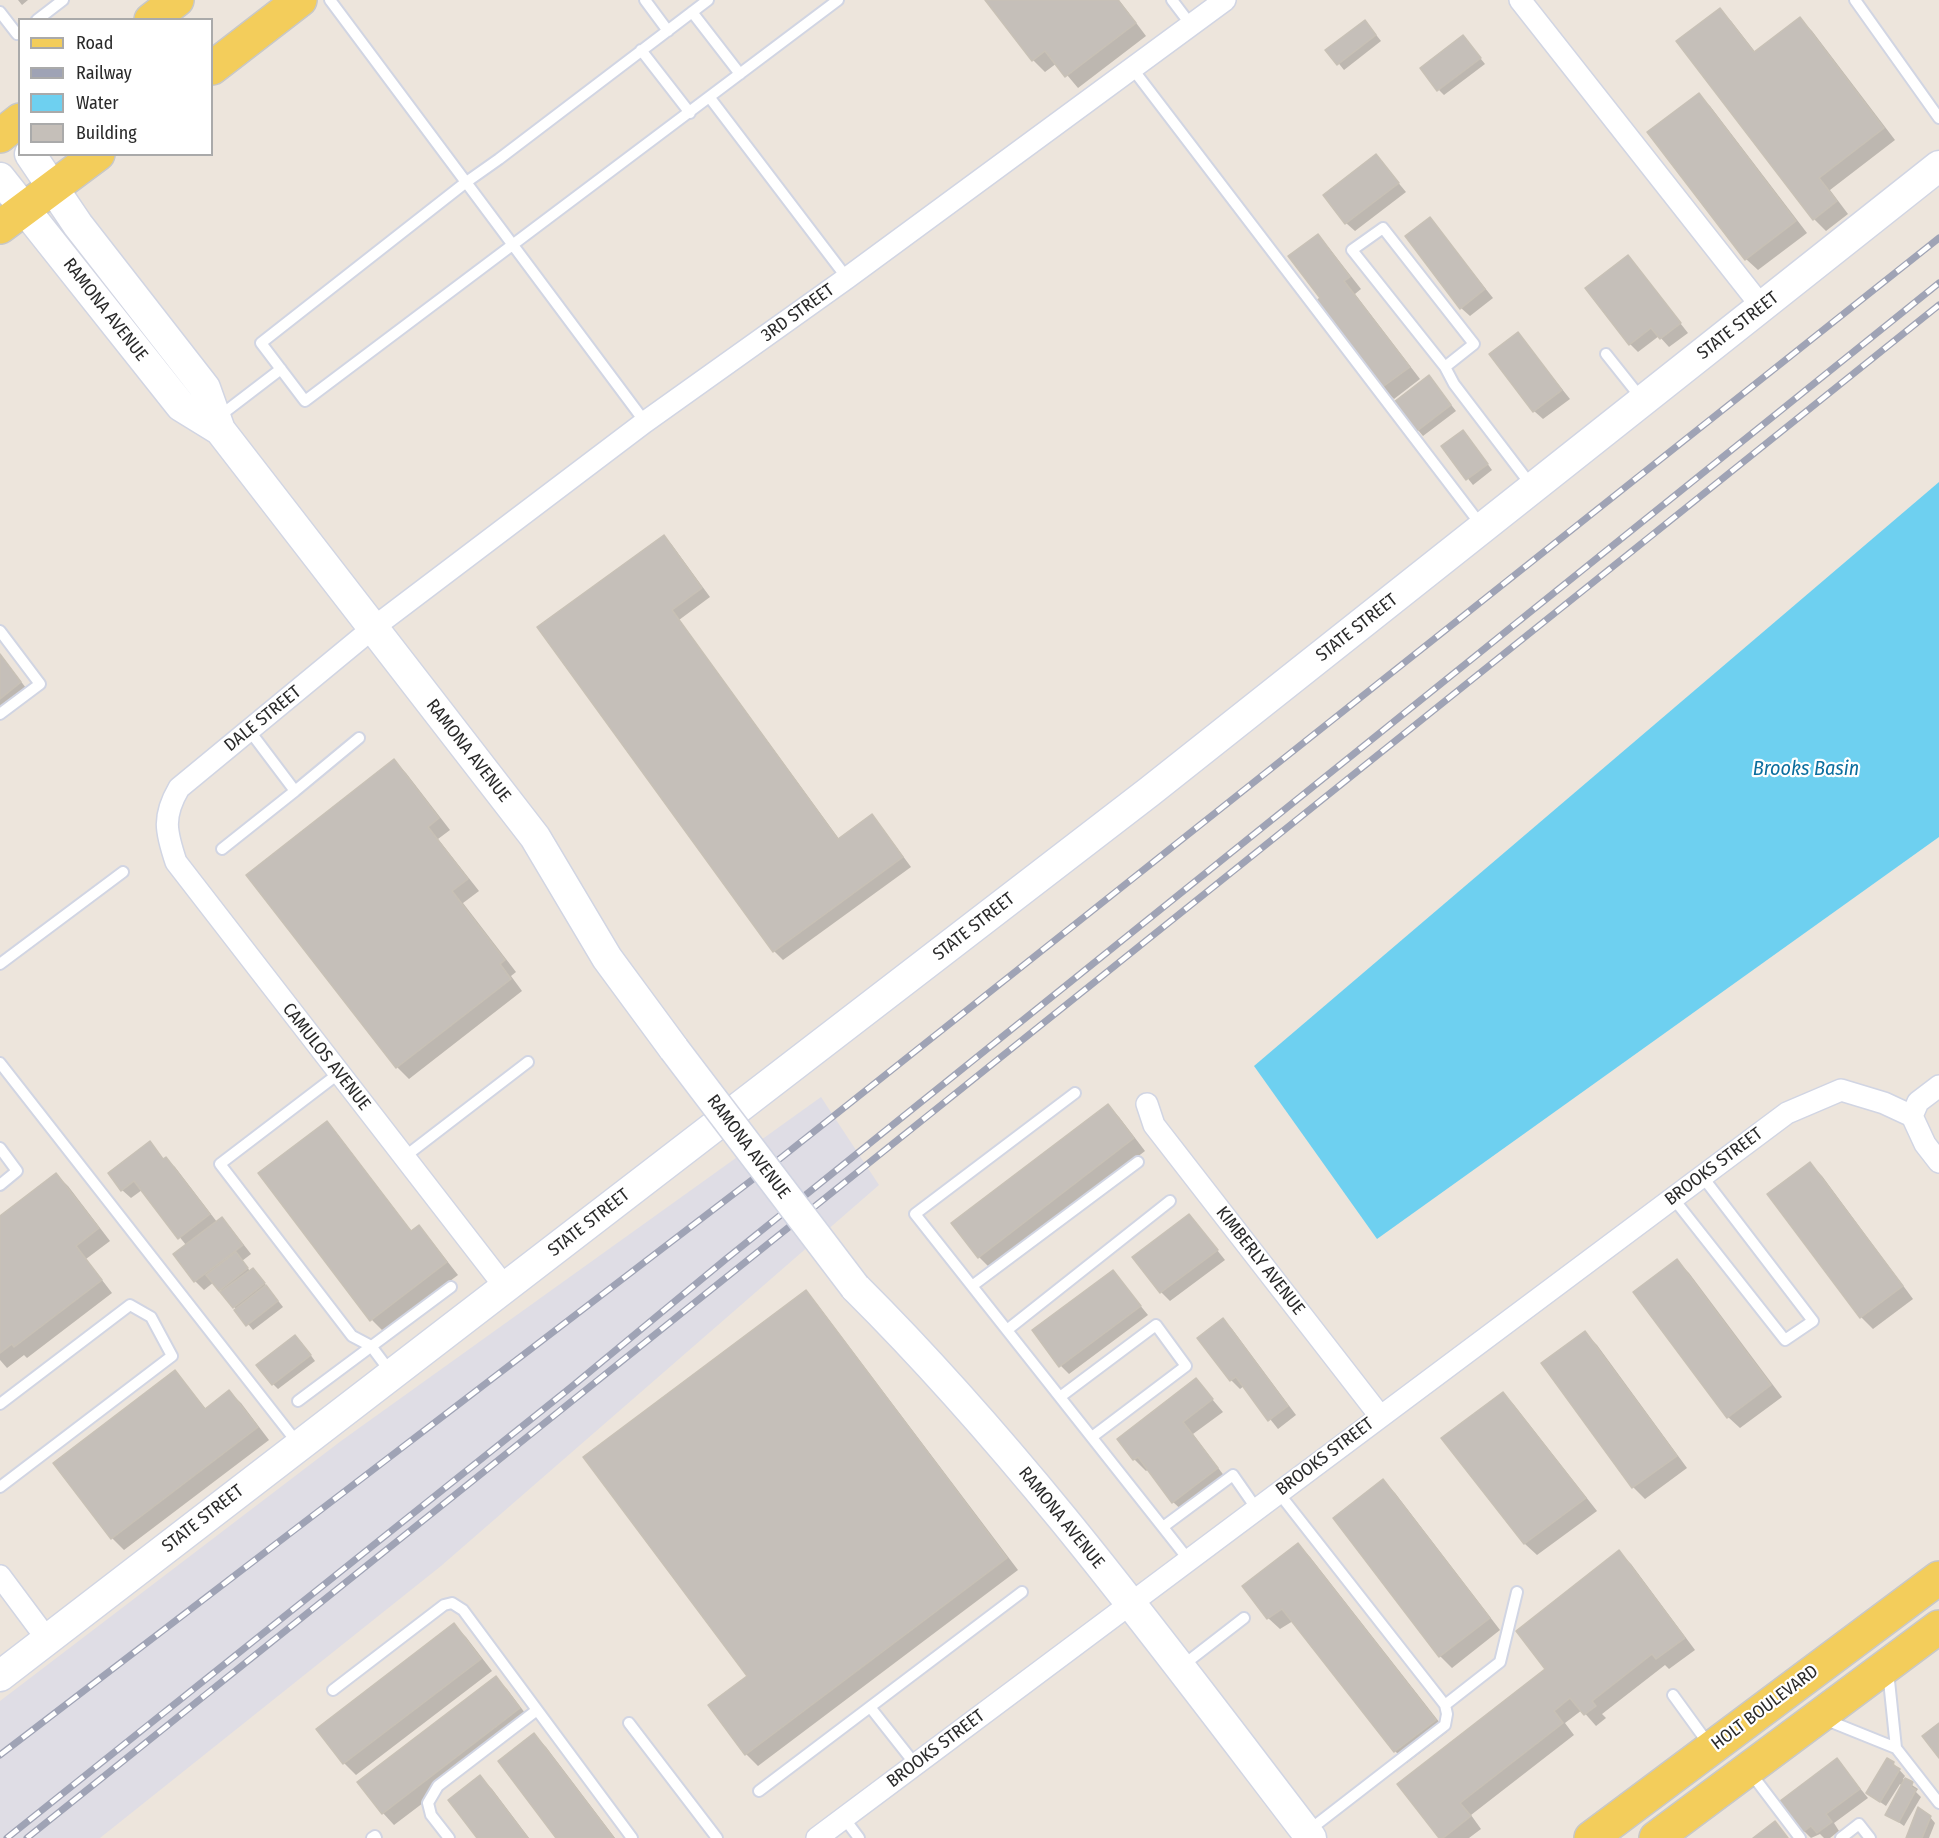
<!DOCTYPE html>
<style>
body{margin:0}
#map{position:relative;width:1939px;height:1838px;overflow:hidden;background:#ede5dc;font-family:"Fira Sans Condensed",sans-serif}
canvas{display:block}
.legend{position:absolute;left:18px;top:18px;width:195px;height:138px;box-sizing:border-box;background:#fff;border:2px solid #aaa;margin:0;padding:8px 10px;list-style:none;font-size:18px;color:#2a2a2a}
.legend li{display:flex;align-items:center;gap:12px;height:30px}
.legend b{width:30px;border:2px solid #aaa}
</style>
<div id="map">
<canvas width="1939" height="1838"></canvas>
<ul class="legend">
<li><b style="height:8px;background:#f3cd5b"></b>Road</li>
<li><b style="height:8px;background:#9fa3b5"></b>Railway</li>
<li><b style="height:16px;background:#6ed0f0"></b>Water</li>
<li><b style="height:16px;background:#c5bfb9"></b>Building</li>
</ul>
</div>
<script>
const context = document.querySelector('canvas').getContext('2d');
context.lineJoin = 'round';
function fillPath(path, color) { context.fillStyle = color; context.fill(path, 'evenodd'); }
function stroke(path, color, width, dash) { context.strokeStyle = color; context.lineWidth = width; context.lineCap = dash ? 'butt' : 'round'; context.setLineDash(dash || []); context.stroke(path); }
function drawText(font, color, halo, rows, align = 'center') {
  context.font = font + ' "Fira Sans Condensed",sans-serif'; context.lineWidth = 4.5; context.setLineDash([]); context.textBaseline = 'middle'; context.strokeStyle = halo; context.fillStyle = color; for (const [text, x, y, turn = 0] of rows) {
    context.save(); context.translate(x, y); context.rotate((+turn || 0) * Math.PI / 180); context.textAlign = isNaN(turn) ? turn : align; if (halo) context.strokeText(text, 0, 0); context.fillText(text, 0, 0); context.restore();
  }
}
const industrial = new Path2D(`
 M821,1097L879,1185L441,1566L100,1838H0V1701L341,1441Z`);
const water = new Path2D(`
 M1939,482V837L1377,1239L1254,1066Z`);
const shadow = new Path2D(`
 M18,0H28L22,5Z
 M987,0H1119L1146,36L1078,88L1057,63L1045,72L1033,60Z
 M1719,10L1731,21L1756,53L1800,19L1812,31L1895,140L1830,190L1848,214L1826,231L1814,219Z
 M1370,27L1381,41L1344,70L1328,50Z
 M1468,43L1485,64L1444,95L1439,90Z
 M1698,95L1710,106L1807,233L1758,270L1746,259Z
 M1376,156L1406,192L1355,231L1346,223Z
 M1430,219L1493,298L1470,316L1461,308Z
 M1318,236L1329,248L1361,289L1355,294L1420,379L1394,399L1382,388L1322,298Z
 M1628,257L1688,333L1669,347L1659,336L1638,352L1630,344Z
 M1518,334L1570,399L1543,419L1534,411Z
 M1434,383L1456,411L1423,436L1418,430Z
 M1468,437L1492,470L1473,485L1443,447Z
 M664,536L672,545L710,597L679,620L839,839L872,816L880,825L911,867L783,960L774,951L539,627Z
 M0,654L29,692L0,709Z
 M394,761L406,773L450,830L438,839L479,891L463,903L516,972L511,976L522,991L409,1079L397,1067L248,875Z
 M1108,1106L1119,1117L1145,1151L991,1269L979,1257Z
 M327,1123L338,1135L412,1232L419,1227L430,1239L458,1275L383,1331L372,1320Z
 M150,1143L164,1160L166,1159L175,1167L217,1222L221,1219L230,1227L251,1254L242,1261L250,1271L258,1275L283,1307L253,1330L214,1282L204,1290L195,1281L186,1245L142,1190L131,1198L122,1190Z
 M1810,1164L1822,1176L1913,1299L1873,1329L1861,1317L1769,1195Z
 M56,1175L68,1186L110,1241L86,1259L112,1293L27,1358L24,1355L7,1368L0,1360V1217Z
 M1197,1225L1225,1260L1170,1301L1161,1292Z
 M1677,1261L1689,1273L1782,1397L1740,1428L1728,1417Z
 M1113,1272L1148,1315L1069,1374L1061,1366Z
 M806,1292L817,1304L1018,1570L758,1766L746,1754L749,1676Z
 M1223,1320L1232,1329L1296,1415L1278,1429L1244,1386L1240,1389L1231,1380Z
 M1585,1333L1597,1345L1687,1468L1645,1499L1633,1487Z
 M301,1342L315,1361L278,1389L273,1384Z
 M175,1372L206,1409L229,1392L241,1403L269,1440L124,1550L112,1538L55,1463Z
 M1196,1380L1223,1412L1193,1434L1228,1481L1185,1513L1173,1502L1149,1469L1146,1471L1134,1459Z
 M1503,1394L1514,1405L1597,1511L1537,1555L1525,1544L1443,1438Z
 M1383,1481L1395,1493L1500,1630L1452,1668L1440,1656Z
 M1298,1545L1310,1557L1447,1732L1407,1763L1395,1751L1293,1621L1280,1629L1268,1618Z
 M1619,1552L1631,1564L1695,1650L1669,1669L1665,1665L1602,1714L1606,1718L1596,1726L1582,1710L1565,1723L1574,1735L1471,1815L1481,1829L1469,1838H1441L1399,1784L1547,1669Z
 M454,1625L466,1637L492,1671L356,1775L344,1763L318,1729Z
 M495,1678L507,1689L531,1721L394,1825L383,1813Z
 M534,1735L546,1747L615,1838H558Z
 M1837,1760L1868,1798L1834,1823L1839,1831L1830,1838H1824L1820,1834L1811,1838L1804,1831Z
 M1893,1763L1905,1776L1903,1779L1918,1789L1916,1792L1921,1797L1904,1826L1887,1814L1902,1786L1900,1784L1886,1806L1867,1793Z
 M480,1777L492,1789L529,1838H479Z
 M1930,1817L1935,1823L1929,1838H1908Z`);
const building = new Path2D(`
 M985,0H1118L1136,23L1065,77L1045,51L1032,61Z
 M1720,8L1754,52L1800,17L1884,128L1819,178L1837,201L1813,220L1676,41Z
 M1365,20L1376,35L1337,65L1325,50Z
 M1463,35L1481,58L1437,91L1420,68Z
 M1699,93L1796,221L1745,260L1647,132Z
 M1376,154L1399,183L1345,224L1323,195Z
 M1430,217L1485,289L1460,309L1405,236Z
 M1318,234L1350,277L1344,281L1410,367L1381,388L1315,302L1320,298L1288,256Z
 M1628,255L1681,323L1660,339L1651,328L1629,345L1585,288Z
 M1518,332L1562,390L1533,412L1489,354Z
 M1429,375L1451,405L1417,431L1394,402Z
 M1463,430L1488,464L1466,480L1441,446Z
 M664,535L702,588L672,610L838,839L872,814L903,857L773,952L537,627Z
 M0,654L21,682L0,699Z
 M394,759L439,818L428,827L468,879L452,891L505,960L500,964L511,979L396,1068L246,875Z
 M1108,1104L1134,1138L978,1258L951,1223Z
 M327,1121L411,1231L419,1225L447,1262L370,1321L258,1173Z
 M150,1141L163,1159L166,1157L210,1214L178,1239L134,1181L121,1191L108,1173Z
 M1810,1162L1903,1286L1860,1318L1767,1194Z
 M56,1173L99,1228L76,1246L102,1280L14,1347L12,1344L0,1353V1216Z
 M1189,1214L1218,1250L1160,1293L1132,1257Z
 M222,1217L243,1245L194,1282L173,1254Z
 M236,1252L248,1268L219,1291L206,1275Z
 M1677,1259L1771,1385L1727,1418L1633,1292Z
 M253,1268L265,1283L233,1308L220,1292Z
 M1113,1270L1141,1306L1059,1367L1032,1330Z
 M266,1285L278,1301L246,1326L234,1310Z
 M806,1290L1007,1558L745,1755L708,1705L747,1676L583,1457Z
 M1223,1318L1288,1406L1268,1421L1236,1377L1230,1381L1197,1338Z
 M1585,1331L1677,1456L1632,1488L1541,1363Z
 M295,1335L311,1355L272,1385L256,1365Z
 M175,1370L205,1409L229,1390L258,1427L111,1539L53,1463Z
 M1196,1378L1213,1399L1183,1422L1218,1468L1172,1503L1138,1457L1133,1460L1117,1439Z
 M1503,1392L1586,1498L1524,1544L1441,1438Z
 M1383,1479L1490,1618L1439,1657L1333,1518Z
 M1298,1543L1436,1720L1394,1752L1282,1609L1267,1619L1242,1586Z
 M1619,1550L1685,1638L1656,1659L1652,1654L1592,1701L1596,1706L1584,1715L1570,1698L1554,1711L1563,1723L1460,1803L1471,1816L1443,1838H1439L1397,1784L1545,1669L1516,1631Z
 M454,1623L481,1659L343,1764L316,1729Z
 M496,1676L520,1708L382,1814L357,1782Z
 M1939,1723V1758L1922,1736Z
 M534,1733L614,1838H556L498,1761Z
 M1837,1758L1860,1789L1826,1814L1832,1822L1817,1833L1811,1826L1803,1832L1780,1801Z
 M1887,1758L1894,1762L1893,1765L1900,1769L1880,1802L1866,1793Z
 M480,1775L528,1838H477L448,1800Z
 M1905,1778L1913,1782L1911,1787L1916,1790L1899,1822L1885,1815Z
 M1918,1807L1931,1816L1922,1838H1906Z
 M1775,1821L1788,1838H1753Z`);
const lane = new Path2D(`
 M330,0L645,422
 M645,0L668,31
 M708,0L499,159L465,183L261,343L305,401L838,0
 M1172,0L1191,25
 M1855,0L1939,118
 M0,12L17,34L20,32
 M692,12L740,74
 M37,20L63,0
 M641,50L690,113
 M1132,68L1481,525
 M710,98L847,278
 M1606,354L1641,398
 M1445,367L1474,344L1383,228L1352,250L1445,367L1454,384L1531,485
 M217,418L281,369
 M0,631L40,684L0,714
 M295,791L359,738
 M222,849L295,791L249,730
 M0,964L123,872
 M0,1063L299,1445
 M338,1074L220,1164L352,1336L371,1346L392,1374
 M1075,1093L915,1214L1188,1559
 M0,1148L17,1171L0,1185
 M403,1158L528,1062
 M1673,1198L1785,1340L1813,1321L1702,1176
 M972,1286L1138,1162
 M1007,1330L1170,1201
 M1060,1397L1156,1325L1186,1366L1092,1437
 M298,1401L451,1287
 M0,1404L130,1305L151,1317L172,1356L0,1487
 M1278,1492L1445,1705L1447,1714L1445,1725L1308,1831
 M1163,1527L1233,1475L1256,1508
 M1182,1666L1244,1618
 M1888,1671L1896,1748
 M333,1690L444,1605L452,1603L463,1610L632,1838
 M1673,1695L1710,1746
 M1445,1705L1500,1662L1517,1592
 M870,1707L1022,1592
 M1824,1719L1896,1748L1939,1803
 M629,1723L717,1838
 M1750,1772L1800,1838
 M759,1791L870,1707L915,1764
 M844,1818L859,1838
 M372,1838L375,1836L376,1838
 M449,1838L431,1815L428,1803L438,1786L537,1710
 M1841,1838L1859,1824L1870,1838`);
const street = new Path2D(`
 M1520,0L1762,307
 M1147,1104L1154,1125L1380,1416
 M1912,1116L1925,1144L1939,1162
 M1912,1116L1918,1102L1939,1086
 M505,1287L176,862C166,832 162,817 179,788L373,628L645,422L847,278L1225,0
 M0,1576L47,1639
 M817,1838L1787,1113L1841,1090L1884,1103L1912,1116`);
const secondary = new Path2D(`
 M30,154L78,225L205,388L220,430L535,837L607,958L674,1049
 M0,178L181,406L220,430
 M855,1287C1024,1455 1166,1649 1311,1838
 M0,1676L1149,792L1939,166`);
const primary = new Path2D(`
 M151,20L177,0
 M212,68L300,0
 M0,136L20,120
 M0,227L98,154
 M1591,1838L1939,1578
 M1656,1838L1939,1627`);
const rail = new Path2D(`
 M0,1755L782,1157L1939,238
 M7,1838L570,1388L726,1259L1939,283
 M27,1838L1939,305`);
const secondaryBridge = new Path2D(`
 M674,1049L855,1287`);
const streetNames = [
 ["RAMONA AVENUE",105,310,52],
 ["3RD STREET",798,313,-36],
 ["STATE STREET",1738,326,-38],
 ["STATE STREET",1357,628,-38],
 ["DALE STREET",263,719,-39],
 ["RAMONA AVENUE",468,751,52],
 ["STATE STREET",974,927,-38],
 ["CAMULOS AVENUE",326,1057,52],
 ["RAMONA AVENUE",748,1147,53],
 ["BROOKS STREET",1714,1167,-37],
 ["STATE STREET",589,1223,-38],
 ["KIMBERLY AVENUE",1260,1261,52],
 ["BROOKS STREET",1325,1457,-37],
 ["RAMONA AVENUE",1061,1518,51],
 ["STATE STREET",203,1519,-38],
 ["HOLT BOULEVARD",1765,1708,-37],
 ["BROOKS STREET",936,1749,-37]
];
const waterNames = [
 ["Brooks Basin",1806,769]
];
fillPath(industrial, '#dfdde5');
fillPath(water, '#6ed0f0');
fillPath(shadow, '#0003');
fillPath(building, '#c5bfb9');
stroke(building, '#c8c1b6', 1.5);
stroke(lane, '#d1d5e3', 14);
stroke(street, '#d1d5e3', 24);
stroke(secondary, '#d1d5e3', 33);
stroke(primary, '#c8c8c8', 36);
stroke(lane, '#fff', 10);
stroke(street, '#fff', 21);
stroke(secondary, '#fff', 30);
stroke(primary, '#f3cd5b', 33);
stroke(rail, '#9fa3b5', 7);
stroke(rail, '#fff', 4.5, [14]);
stroke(secondaryBridge, '#d1d5e3', 33, []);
stroke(secondaryBridge, '#fff', 30);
drawText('18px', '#2a2a2a', '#fff', streetNames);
drawText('italic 20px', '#0b6e9e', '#fff', waterNames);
</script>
